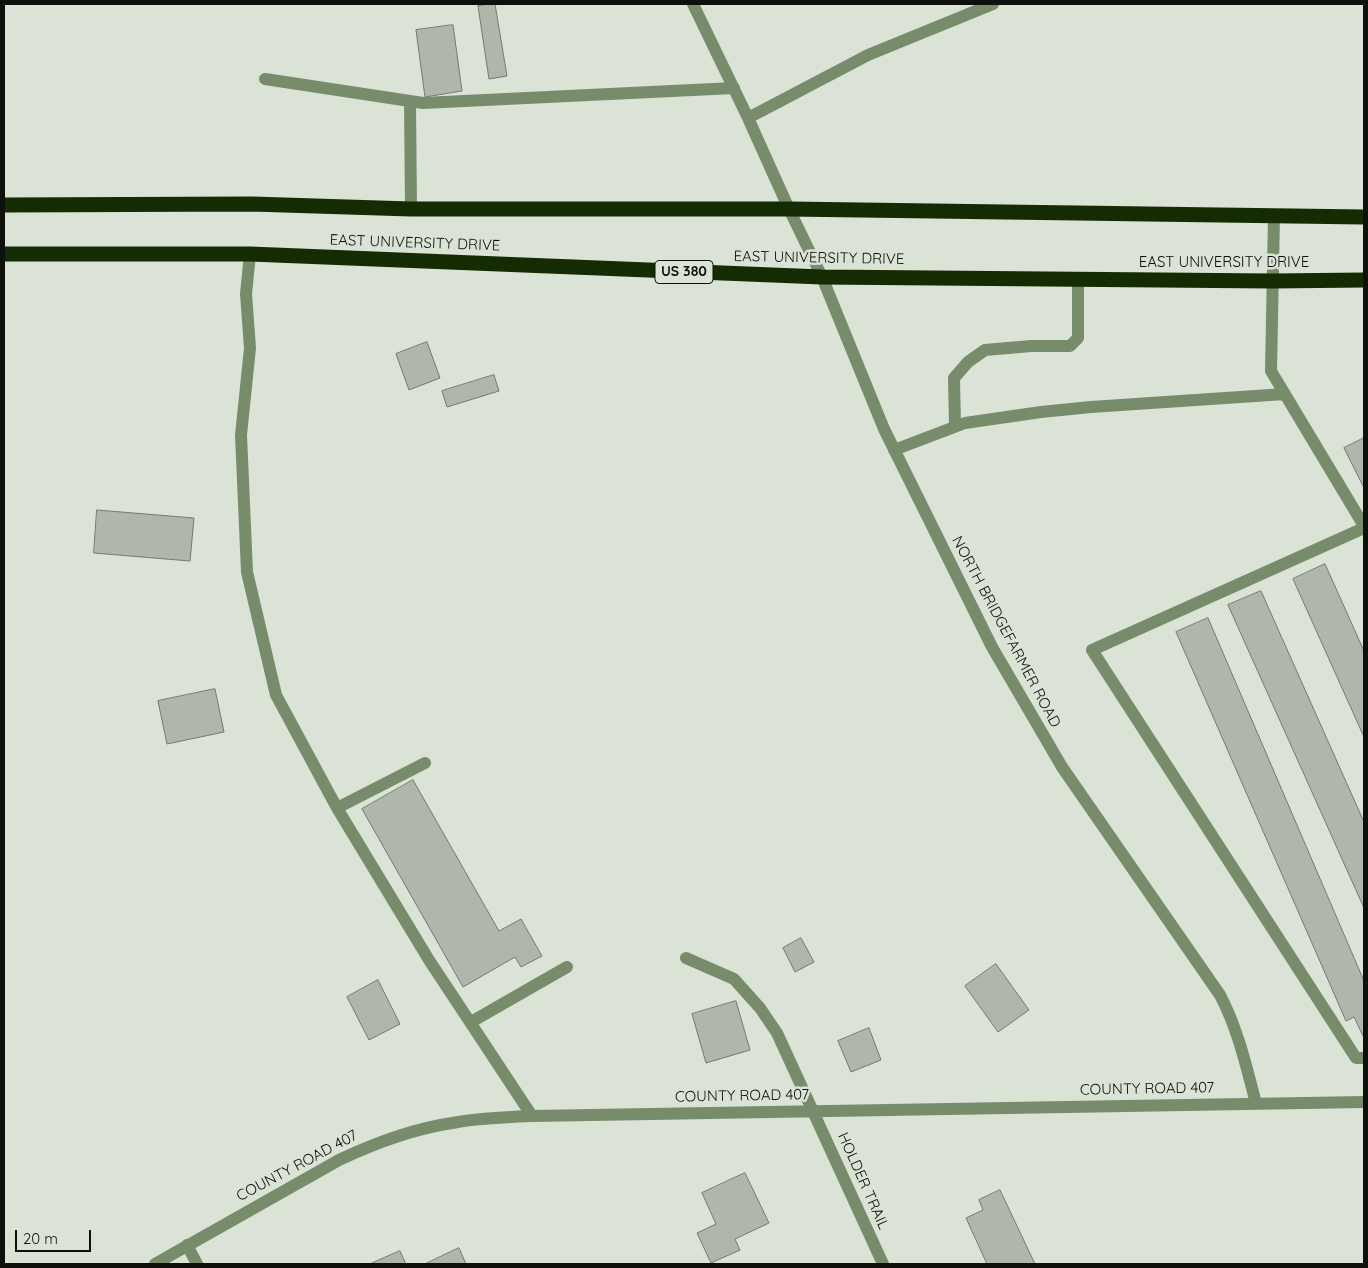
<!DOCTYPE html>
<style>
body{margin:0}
#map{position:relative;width:1368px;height:1268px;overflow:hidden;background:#dae3d5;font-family:Quicksand,sans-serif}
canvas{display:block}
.frame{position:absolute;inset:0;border:5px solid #0d100b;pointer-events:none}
.scale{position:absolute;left:15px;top:1230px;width:76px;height:22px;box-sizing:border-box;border:2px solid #0d100b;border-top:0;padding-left:6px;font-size:15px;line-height:18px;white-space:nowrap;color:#0d100b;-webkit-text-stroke:4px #dae3d5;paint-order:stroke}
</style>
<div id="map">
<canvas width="1368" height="1268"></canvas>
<div class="frame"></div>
<div class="scale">20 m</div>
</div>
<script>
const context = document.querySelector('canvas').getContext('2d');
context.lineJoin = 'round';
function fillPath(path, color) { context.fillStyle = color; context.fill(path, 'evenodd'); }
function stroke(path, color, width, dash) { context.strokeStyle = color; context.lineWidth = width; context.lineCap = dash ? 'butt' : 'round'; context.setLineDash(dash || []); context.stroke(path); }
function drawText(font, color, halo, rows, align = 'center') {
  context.font = font + ' Quicksand,sans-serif'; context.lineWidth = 5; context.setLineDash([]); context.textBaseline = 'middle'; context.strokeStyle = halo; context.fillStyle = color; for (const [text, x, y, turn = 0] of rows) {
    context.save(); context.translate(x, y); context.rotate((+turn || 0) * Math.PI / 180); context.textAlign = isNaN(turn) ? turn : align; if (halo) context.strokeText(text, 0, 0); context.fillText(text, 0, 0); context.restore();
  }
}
const building = new Path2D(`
 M495,4L507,76L489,79L478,6Z
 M453,25L462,91L425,97L416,30Z
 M427,342L440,378L409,390L396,354Z
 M494,375L499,391L447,407L442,391Z
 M1364,438V488L1344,448Z
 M97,510L194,518L190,561L94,553Z
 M1325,564L1364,651V737L1293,579Z
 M1261,591L1364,822V908L1228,605Z
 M1208,618L1364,981V1038L1354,1017L1346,1021L1176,632Z
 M215,689L224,732L167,744L158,701Z
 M413,780L499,931L521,919L542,956L521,967L515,957L463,987L362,809Z
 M801,938L814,962L795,972L783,948Z
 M996,964L1029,1010L998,1032L965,986Z
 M378,980L400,1024L369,1040L347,997Z
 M736,1001L750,1050L706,1063L692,1014Z
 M869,1028L881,1060L851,1072L838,1041Z
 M745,1173L769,1223L735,1239L740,1250L711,1263L697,1233L716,1224L702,1193Z
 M1000,1190L1035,1264H987L966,1218L983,1210L979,1200Z
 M459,1248L466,1264H425Z
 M400,1251L406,1264H370Z`);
const minor = new Path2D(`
 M693,4L748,118L789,209L822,277L884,429L992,647L1062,767L1220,995C1238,1029 1246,1066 1256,1103
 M265,79L423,103L734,88
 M410,101L411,209
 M748,118L868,55L993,4
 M1274,216L1271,371L1364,526
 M250,254L246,294L250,348L241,435L247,572L276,695L337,808L429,960L532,1116
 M955,426L954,378L968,362L985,350L1031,346H1070L1078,338V279
 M894,450L965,423L1041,412L1091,407L1285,394
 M1364,528L1092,650L1356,1058H1364
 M337,808L425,763
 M686,958L734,979L760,1008L777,1033L883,1264
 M471,1022L567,967
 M187,1245L197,1264
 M155,1264L339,1160C375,1143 412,1129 452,1123C478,1118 505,1117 532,1116L1364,1102`);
const highway = new Path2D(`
 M4,205L252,204L411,209H789L1364,217
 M4,254H250L822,277L1272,281L1364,280`);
const shields = [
 [684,272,58]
];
const shieldNames = [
 ["US 380",684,272]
];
const streetNames = [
 ["EAST UNIVERSITY DRIVE",415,243,2],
 ["EAST UNIVERSITY DRIVE",819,258,1],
 ["EAST UNIVERSITY DRIVE",1224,262],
 ["NORTH BRIDGEFARMER ROAD",1006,632,62],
 ["COUNTY ROAD 407",1147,1089,-1],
 ["COUNTY ROAD 407",742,1096,-1],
 ["COUNTY ROAD 407",297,1166,-28],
 ["HOLDER TRAIL",863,1181,66]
];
fillPath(building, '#aeb7aa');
stroke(building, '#727a6d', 1);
stroke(minor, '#788c6c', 12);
stroke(highway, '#152b03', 15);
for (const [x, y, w] of shields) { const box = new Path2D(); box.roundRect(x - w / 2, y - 11.5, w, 23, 4); context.fillStyle = '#dae3d5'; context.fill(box); stroke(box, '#0d100b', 1); }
drawText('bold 14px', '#0d100b', null, shieldNames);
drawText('15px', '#0d100b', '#dae3d5', streetNames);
</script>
